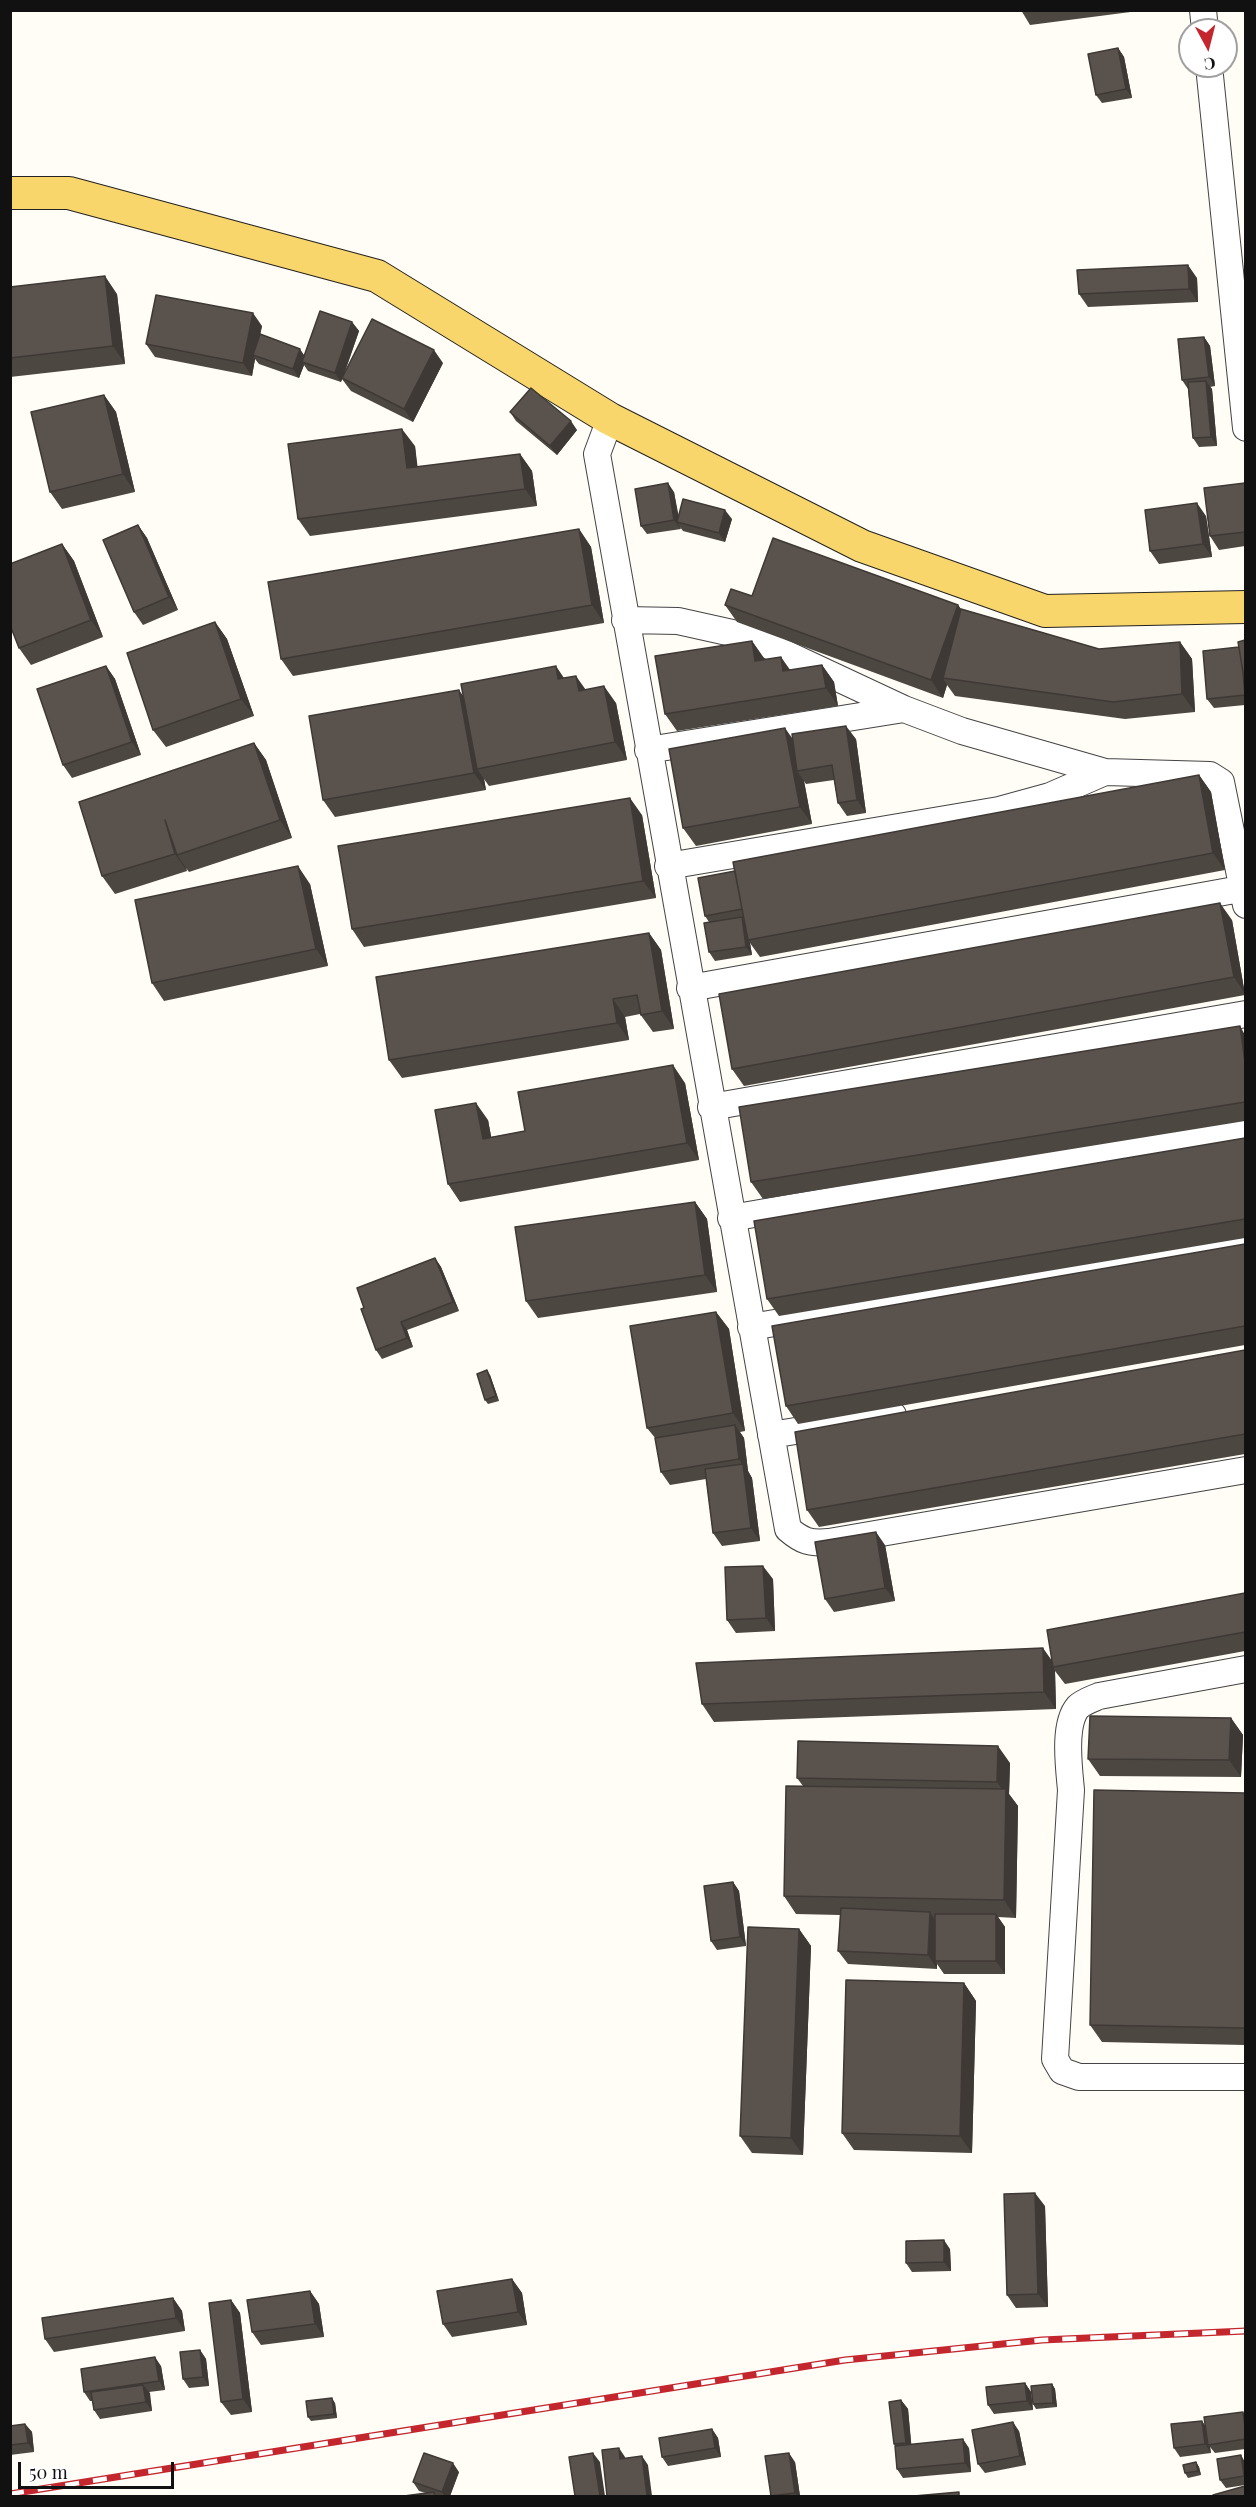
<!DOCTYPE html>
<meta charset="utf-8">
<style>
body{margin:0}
#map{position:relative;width:1256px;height:2507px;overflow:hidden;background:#fffdf5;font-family:"Playfair Display",serif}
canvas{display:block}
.frame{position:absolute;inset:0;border:12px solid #111;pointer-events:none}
.north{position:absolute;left:1178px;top:18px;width:60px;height:60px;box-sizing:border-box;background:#fff;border:2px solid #a0a0a0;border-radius:50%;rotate:173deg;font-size:16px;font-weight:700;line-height:24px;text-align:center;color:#111}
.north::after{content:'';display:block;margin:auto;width:21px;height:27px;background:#c4262e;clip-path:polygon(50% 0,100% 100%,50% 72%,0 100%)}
.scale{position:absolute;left:18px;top:2462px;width:156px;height:27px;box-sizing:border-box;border:3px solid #111;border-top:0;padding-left:8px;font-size:18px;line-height:21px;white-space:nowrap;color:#111;-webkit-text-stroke:4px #fff;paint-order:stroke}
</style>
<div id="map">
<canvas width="1256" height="2507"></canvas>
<div class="frame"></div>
<div class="north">С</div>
<div class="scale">50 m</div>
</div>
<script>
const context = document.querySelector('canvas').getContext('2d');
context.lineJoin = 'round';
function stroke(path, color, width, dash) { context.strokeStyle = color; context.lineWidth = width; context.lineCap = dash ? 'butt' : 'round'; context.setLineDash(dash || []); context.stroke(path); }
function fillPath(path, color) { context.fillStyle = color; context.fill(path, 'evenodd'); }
const minor = new Path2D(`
 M1203,10L1205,30
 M1209,66L1246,428
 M610,419L597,454L788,1529C802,1541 810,1544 829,1542L1246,1470
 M625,620L678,621L750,637L904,709L962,731L1105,772L1210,775L1221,782L1246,905
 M648,750L904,709
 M668,866L999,810L1050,796L1105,772
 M690,988L1246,888
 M711,1107L1246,1014
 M731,1218L1246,1129
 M751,1327L1246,1243
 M771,1435L893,1415
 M1246,1669L1099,1696C1092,1699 1083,1702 1078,1707C1063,1724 1069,1768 1071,1790L1055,2059L1062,2071L1079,2077H1246`);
const major = new Path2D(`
 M10,193H69L377,276L610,419L862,546L1045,611L1246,607`);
const rail = new Path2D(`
 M10,2494L845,2360L1042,2340L1246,2331`);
const wall = new Path2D(`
 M1021,10H1146L1030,25Z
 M1118,48L1124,57L1132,98L1102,103L1096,95Z
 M1197,278L1198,302L1088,307L1079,294Z
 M10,287L117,294L125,364L10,377Z
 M352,322L359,331L344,375L443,363L413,422L351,391L342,379L341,382L308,371L304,365L299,378L259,364L255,359L252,376L155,357L146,344L262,326L260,334L304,355Z
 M1204,337L1210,346L1215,386L1210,387L1212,389L1217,446L1199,447L1193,438L1188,389L1182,380Z
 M104,395L116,412L135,492L62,509L50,492Z
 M510,412L577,430L557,455L516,421Z
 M415,446L417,467L520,454L532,471L537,506L310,536L298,519Z
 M1245,483V546L1219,550L1210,536Z
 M674,492L678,516L732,519L725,542L683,531L680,527L681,529L647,534L641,526Z
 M1206,516L1212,557L1159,564L1150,551Z
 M138,525L147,538L178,610L143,625L134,612Z
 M579,529L591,547L604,623L293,676L281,659Z
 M62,544L74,561L103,637L31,665L19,648Z
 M752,596L958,605L961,609L1099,649L1180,642L1192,659L1195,712L1125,719L955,696L947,685L943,698L737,622L725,605Z
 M215,622L227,639L254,716L166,747L153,730Z
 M1245,640V705L1214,708L1207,699L1239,647Z
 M752,641L764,659L790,670L822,665L834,682L838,706L677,731L665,714Z
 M106,666L115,679L141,755L72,778L63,765Z
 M564,678L586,690L616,703L627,760L489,786L484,779L486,790L335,817L323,800L463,695Z
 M792,738L856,739L866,813L847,816L838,803L834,780L806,784L804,781L812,824L696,846L683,828Z
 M254,743L266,760L292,838L189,872L186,868L187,871L115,894L102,876Z
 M1199,775L1211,792L1225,870L760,957L750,943L752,955L715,961L709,952V922L705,916L735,871Z
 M642,815L656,898L364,947L352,929Z
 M310,884L328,966L164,1001L152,983Z
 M1232,920L1245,995L744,1086L732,1069Z
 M649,933L661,950L674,1029L653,1032L640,1014L625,1017L629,1040L402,1078L389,1060Z
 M1245,1035V1121L763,1199L751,1182Z
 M685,1083L699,1160L460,1202L448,1184L488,1120L491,1137L525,1131Z
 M1245,1138V1238L779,1316L767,1299Z
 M695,1202L707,1219L717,1292L538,1318L526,1301Z
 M1245,1244V1345L798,1424L786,1406Z
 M435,1258L441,1267L459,1311L407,1330L413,1347L382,1359L376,1350L364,1308Z
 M716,1312L729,1329L745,1431L740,1432L744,1438L748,1471L752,1478L760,1541L722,1546L713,1533L706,1479L670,1485L661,1472L656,1439L647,1428Z
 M1245,1350V1454L819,1527L807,1510Z
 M490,1375L499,1401L488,1404L485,1400Z
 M885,1545L895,1601L834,1612L825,1599Z
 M773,1579L775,1631L736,1633L727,1620Z
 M1245,1593V1651L1065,1684L1055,1671L1056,1709L714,1722L702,1704L1052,1660Z
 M1231,1718L1243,1735L1241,1777L1100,1776L1088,1759Z
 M1010,1763L1009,1794L1018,1806L1016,1918L998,1917L1005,1927V1974H944L937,1964V1969L848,1964L838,1951L840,1915L796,1914L784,1896L803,1786L797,1778Z
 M1245,1793V2045L1102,2042L1090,2025Z
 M733,1882L739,1891L746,1946L717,1950L711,1941Z
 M799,1929L811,1946L803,2155L752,2153L740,2136Z
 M964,1983L976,2001L972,2153L854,2150L842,2133Z
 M1045,2206L1048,2307L1016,2308L1007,2295Z
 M950,2249L951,2271L912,2272L906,2263Z
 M512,2279L522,2293L527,2325L452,2337L443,2324Z
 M310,2291L319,2304L324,2337L261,2345L252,2332Z
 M173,2298L182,2311L185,2331L54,2352L45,2339Z
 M231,2300L240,2313L252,2412L231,2415L221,2402Z
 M200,2350L206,2359L209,2386L189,2388L183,2379Z
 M161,2366L165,2390L149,2392L152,2411L100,2419L94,2410L92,2401H90L84,2392Z
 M1025,2383L1031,2392L1033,2410L994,2414L988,2405Z
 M1052,2384L1055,2389L1057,2407L1036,2409L1033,2404Z
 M901,2400L908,2409L911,2444L969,2448L971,2472L903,2478L897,2469L895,2446L894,2444Z
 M335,2403L337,2418L311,2421L308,2417Z
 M1245,2415V2449L1215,2453L1210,2447L1211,2453L1180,2457L1174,2448L1206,2426Z
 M25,2424L32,2432L34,2452L10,2455V2426Z
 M712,2429L718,2438L721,2457L668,2466L662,2457Z
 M1019,2431L1026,2465L985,2473L978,2464Z
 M795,2462L800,2496H771Z
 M1196,2462L1199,2467L1201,2475L1188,2478L1185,2473Z
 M1245,2462V2485L1226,2488L1220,2480Z
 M459,2472L450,2496H404L426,2493L419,2491L413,2482Z`);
const shadedWall = new Path2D(`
 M1118,48L1124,57L1132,98L1126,89Z
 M1188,265L1197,278L1198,302L1189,289Z
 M105,276L117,294L125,364L113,346Z
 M253,313L262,326L256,356L253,355L255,359L252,376L243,363Z
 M352,322L359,331L341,382L335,373Z
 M1204,337L1210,346L1215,386L1209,377Z
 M300,349L306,358L302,362L304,365L299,378L293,369Z
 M434,350L443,363L413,422L404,409Z
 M1206,381L1212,389L1217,446L1211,437Z
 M104,395L116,412L135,492L123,474Z
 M571,421L577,430L557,455L550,446Z
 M402,429L415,446L420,486L407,468Z
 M520,454L532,471L537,506L525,489Z
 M668,483L674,492L680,523L677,522L681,529L674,520Z
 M1197,503L1206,516L1212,557L1203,544Z
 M725,510L732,519L725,542L719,533Z
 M138,525L147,538L178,610L169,597Z
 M579,529L591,547L604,623L592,605Z
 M62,544L74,561L103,637L91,620Z
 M958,605L971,623L943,678L947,685L943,698L931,680Z
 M215,622L227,639L254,716L241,699Z
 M752,641L764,658L767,678L755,661Z
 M1180,642L1192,659L1195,712L1182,694Z
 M781,657L793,674L783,671Z
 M822,665L834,682L838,706L826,688Z
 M106,666L115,679L141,755L132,742Z
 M556,666L568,684L558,679Z
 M576,676L588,693L579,691Z
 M604,686L616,703L627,760L615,742Z
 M459,690L471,707L477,769L484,779L486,790L474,773Z
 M846,726L856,739L866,813L857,800Z
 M785,728L797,745V771L804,781L812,824L800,807Z
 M254,743L266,760L292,838L280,820Z
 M1199,775L1211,792L1225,870L1213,853Z
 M630,798L642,815L656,898L643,881Z
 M165,820L177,855L186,868L187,871L175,854Z
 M298,866L310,884L328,966L316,949Z
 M1220,903L1232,920L1245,994L1234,977Z
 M742,917L748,926V940L750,943L752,955L746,947Z
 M649,933L661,950L674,1029L662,1011Z
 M613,999L625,1017L629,1040L617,1023Z
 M1240,1026L1245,1035V1062Z
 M673,1065L685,1083L699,1160L687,1143Z
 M476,1103L488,1120L495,1156L483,1139Z
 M695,1202L707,1219L717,1292L705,1275Z
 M435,1258L441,1267L459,1311L453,1302Z
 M716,1312L729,1329L745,1431L733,1413Z
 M401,1322L407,1330L413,1347L407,1338Z
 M487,1370L490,1375L499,1401L496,1396Z
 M735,1425L744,1438L748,1471L752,1478L760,1541L751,1528L743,1466L739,1459Z
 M876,1532L885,1545L895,1601L885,1588Z
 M763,1566L773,1579L775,1631L766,1618Z
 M1043,1648L1055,1665L1053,1667L1055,1671L1056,1709L1044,1692Z
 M1231,1718L1243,1735L1241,1777L1229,1760Z
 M998,1746L1010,1763L1009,1794L1018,1806L1016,1918L1004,1900L1006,1795L997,1782Z
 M733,1882L739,1891L746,1946L740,1937Z
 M930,1912L939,1926L935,1961L937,1964V1969L928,1955Z
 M996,1914L1005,1927V1974L996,1961Z
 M799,1929L811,1946L803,2155L791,2138Z
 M964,1983L976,2001L972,2153L960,2136Z
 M1035,2193L1045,2206L1048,2307L1038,2294Z
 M944,2240L950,2249L951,2271L944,2262Z
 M512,2279L522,2293L527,2325L518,2312Z
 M310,2291L319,2304L324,2337L315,2324Z
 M173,2298L182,2311L185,2331L176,2318Z
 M231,2300L240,2313L252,2412L243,2399Z
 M200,2350L206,2359L209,2386L203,2377Z
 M155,2357L161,2366L165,2390L159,2381Z
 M1025,2383L1031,2392L1033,2410L1027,2401Z
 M1052,2384L1055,2389L1057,2407L1053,2403Z
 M143,2385L150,2393L152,2411L146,2402Z
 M332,2398L335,2403L337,2418L334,2414Z
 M901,2400L908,2409L912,2451L906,2443Z
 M1202,2421L1208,2429V2445L1210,2447L1211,2453L1205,2444Z
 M1013,2422L1019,2431L1026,2465L1020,2456Z
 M25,2424L32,2432L34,2452L28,2443Z
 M712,2429L718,2438L721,2457L715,2448Z
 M963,2439L969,2448L971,2472L965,2463Z
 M619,2448L625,2457L626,2468L620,2459Z
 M593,2453L600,2462L605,2496H600Z
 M789,2453L795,2462L800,2496H797L795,2493Z
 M1241,2455L1245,2462V2478L1244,2476Z
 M642,2456L648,2465L652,2496H647Z
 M1196,2462L1199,2467L1201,2475L1198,2471Z
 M453,2463L459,2472L450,2496H445L442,2492Z`);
const building = new Path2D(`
 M1118,48L1126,89L1096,95L1088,54Z
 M1188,265L1189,289L1079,294L1077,270Z
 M105,276L113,346L10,358V287Z
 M156,295L253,313L243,363L146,344Z
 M320,311L352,322L335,373L302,362Z
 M372,319L434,350L404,409L342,378Z
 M260,334L300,349L293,369L253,355Z
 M1204,337L1209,377L1182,380L1178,339Z
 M1206,381L1211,437L1193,438L1188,382Z
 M531,388L571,421L550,446L510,412Z
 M104,395L123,474L50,492L31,412Z
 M402,429L407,468L520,454L525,489L298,519L288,444Z
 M668,483L674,520L641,526L635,489Z
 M1245,483V532L1210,536L1204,488Z
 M683,499L725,510L719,533L677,522Z
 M1197,503L1203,544L1150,551L1145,510Z
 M138,525L169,597L134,612L103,540Z
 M579,529L592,605L281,659L268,582Z
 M773,538L958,605L931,680L725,605L731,589L752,596Z
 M62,544L91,620L19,648L10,625V564Z
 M961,609L1099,649L1180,642L1182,694L1113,702L943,678Z
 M215,622L241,699L153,730L127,653Z
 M1245,640V684L1238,642Z
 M752,641L755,661L781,657L783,671L822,665L826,688L665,714L655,656Z
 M1239,647L1243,673L1245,695L1207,699L1203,651Z
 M106,666L132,742L63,765L37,689Z
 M556,666L558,679L576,676L579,691L604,686L615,742L477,769L461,684Z
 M459,690L474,773L323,800L309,716Z
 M846,726L857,800L838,803L832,765L797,771L792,734Z
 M785,728L800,807L683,828L669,749Z
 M254,743L280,820L177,855L165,820L175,854L102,876L79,802Z
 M1199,775L1213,853L748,940L733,862Z
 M630,798L643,881L352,929L338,846Z
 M298,866L316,949L152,983L135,900Z
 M735,871L742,909L705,916L698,878Z
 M1220,903L1234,977L732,1069L719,994Z
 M742,917L746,947L709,952L704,923Z
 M649,933L662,1011L641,1015L637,995L613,999L617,1023L389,1060L376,977Z
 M1240,1026L1245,1062V1102L751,1182L739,1107Z
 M673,1065L687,1143L448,1184L435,1110L476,1103L483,1139L525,1131L518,1092Z
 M1245,1138V1219L767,1299L754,1221Z
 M695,1202L705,1275L526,1301L515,1227Z
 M1245,1244V1326L786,1406L772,1326Z
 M435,1258L453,1302L401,1322L407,1338L376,1350L361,1309L364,1308L357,1288Z
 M716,1312L733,1413L647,1428L630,1326Z
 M1245,1350V1434L807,1510L795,1432Z
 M487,1370L496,1396L485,1400L477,1374Z
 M735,1425L739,1459L661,1472L655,1438Z
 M743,1464L751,1528L713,1533L705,1469Z
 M876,1532L885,1588L825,1599L815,1542Z
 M763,1566L766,1618L727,1620L725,1567Z
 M1245,1593V1632L1053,1667L1047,1630Z
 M1043,1648L1044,1692L702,1704L696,1663Z
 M1090,1716L1231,1718L1229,1760L1088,1759Z
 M798,1741L998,1746L997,1782L797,1778Z
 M786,1786L1006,1789L1004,1900L784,1896Z
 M1094,1790L1245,1793V2028L1090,2025Z
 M733,1882L740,1937L711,1941L704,1886Z
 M841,1908L930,1912L928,1955L838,1951Z
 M935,1914H996V1961H935Z
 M748,1927L799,1929L791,2138L740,2136Z
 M846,1980L964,1983L960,2136L842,2133Z
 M1035,2193L1038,2294L1007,2295L1004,2194Z
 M944,2240V2262L906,2263V2241Z
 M512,2279L518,2312L443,2324L437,2291Z
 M310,2291L315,2324L252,2332L247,2300Z
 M173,2298L176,2318L45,2339L42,2318Z
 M231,2300L243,2399L221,2402L209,2303Z
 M200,2350L203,2377L183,2379L180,2352Z
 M155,2357L159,2381L84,2392L81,2369Z
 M1025,2383L1027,2401L988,2405L986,2387Z
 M1052,2384L1053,2403L1033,2404L1031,2386Z
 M143,2385L146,2402L94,2410L91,2392Z
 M332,2398L334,2414L308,2417L306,2401Z
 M901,2400L906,2443L894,2444L889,2402Z
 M1243,2412L1245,2426V2439L1208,2445L1204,2417Z
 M1202,2421L1205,2444L1174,2448L1171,2424Z
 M1013,2422L1020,2456L978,2464L972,2430Z
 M25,2424L28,2443L10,2445V2426Z
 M712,2429L715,2448L662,2457L659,2438Z
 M963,2439L965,2463L897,2469L895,2446Z
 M619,2448L620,2459L642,2456L647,2496H607L602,2450Z
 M424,2453L453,2463L442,2492L413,2482Z
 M593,2453L600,2496H575L569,2457Z
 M789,2453L795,2493L771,2496L765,2456Z
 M1241,2455L1244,2476L1220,2480L1217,2459Z
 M1196,2462L1198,2471L1185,2473L1183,2465Z
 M1245,2486V2496H1213V2495Z
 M434,2492L435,2496H404Z
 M959,2492V2496H914Z`);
stroke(minor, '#444', 28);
stroke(major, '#222', 34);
stroke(minor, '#fff', 26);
stroke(major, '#f9d66b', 32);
stroke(rail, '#c4262e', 7);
stroke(rail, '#fff', 4.5, [14]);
fillPath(wall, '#4d4742');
fillPath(shadedWall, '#3f3936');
fillPath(building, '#5a524d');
stroke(building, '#3f3936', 1.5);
</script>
